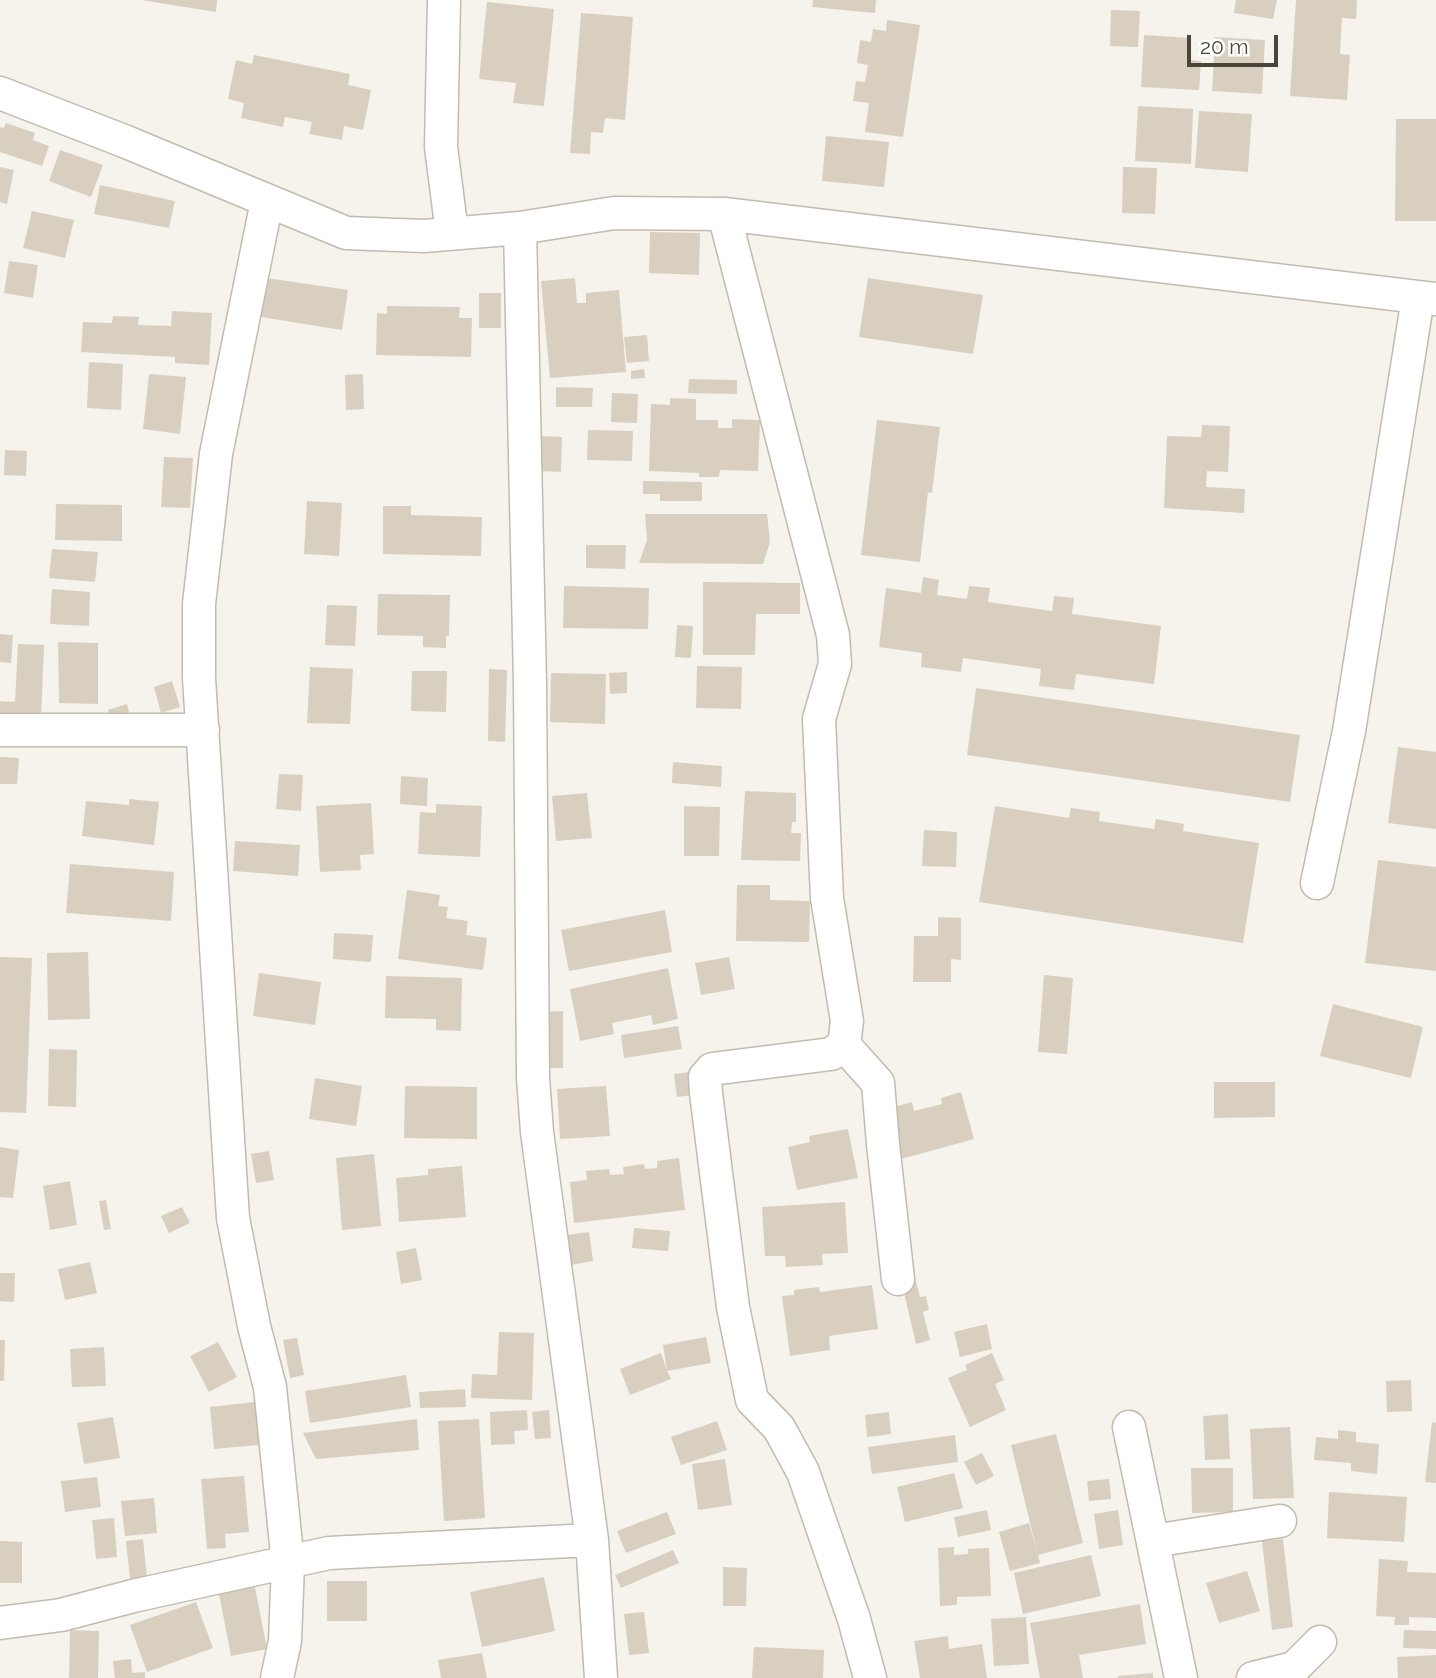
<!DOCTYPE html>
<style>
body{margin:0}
#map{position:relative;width:1436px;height:1678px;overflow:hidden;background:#f6f3ec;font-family:Raleway,sans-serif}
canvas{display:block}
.scale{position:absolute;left:1187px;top:35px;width:91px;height:32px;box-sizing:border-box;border:4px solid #4b4439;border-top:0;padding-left:9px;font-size:21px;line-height:24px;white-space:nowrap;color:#4b4439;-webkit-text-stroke:5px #fff;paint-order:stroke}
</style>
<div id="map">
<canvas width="1436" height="1678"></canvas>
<div class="scale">20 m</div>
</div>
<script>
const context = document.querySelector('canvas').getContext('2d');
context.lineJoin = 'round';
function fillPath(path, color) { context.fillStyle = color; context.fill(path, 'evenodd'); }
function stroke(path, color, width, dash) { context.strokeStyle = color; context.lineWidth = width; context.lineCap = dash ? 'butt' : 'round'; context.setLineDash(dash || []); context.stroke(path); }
const building = new Path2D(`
 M141,0H217L216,12Z
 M813,0H876L875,13L812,7Z
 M1236,0H1277L1273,19L1234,13Z
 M1296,0H1357L1356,19L1342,18L1340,54L1350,55L1347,100L1290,96Z
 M487,2L554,9L544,106L513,103L516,83L479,79Z
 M1111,10L1140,11L1138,47L1110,46Z
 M581,13L633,17L625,120L605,118L603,133L591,132L590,154L570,153Z
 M887,20L920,25L903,137L865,132L869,103L853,101L856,81L865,82L868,65L857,63L860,40L871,42L873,29L886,31Z
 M1144,35L1191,38L1190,60L1201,61L1199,90L1141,87Z
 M1215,37L1265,40L1262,94L1212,91Z
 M254,55L350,74L348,85L371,90L363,130L344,126L342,140L309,134L312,122L285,117L283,127L241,118L244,103L228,99L236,60L252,64Z
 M1138,106L1193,109L1191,164L1135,161Z
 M1199,111L1252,114L1248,172L1195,168Z
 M1396,119H1436V221H1395Z
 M6,123L35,133L33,140L49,146L42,166L0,152V127L4,128Z
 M826,136L889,142L884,187L822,181Z
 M60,150L103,165L91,197L49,181Z
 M0,167L14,170L7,204L0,202Z
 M1123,167L1157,168L1155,214L1122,213Z
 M100,185L175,201L169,228L94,214Z
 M32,211L74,220L65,258L23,248Z
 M650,232L700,233L699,275L649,273Z
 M9,261L38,265L33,298L4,293Z
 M267,278L348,290L342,330L261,317Z
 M575,278L577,303H586V293L619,290L626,372L550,378L541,281Z
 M868,278L983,295L973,354L859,337Z
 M479,293H501V328H479Z
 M387,306L460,307L459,318H472L471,357L376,355L377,313L387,314Z
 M172,311L212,313L209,365L175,363V357L81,352L83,322L112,323L113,316L139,317L138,325L171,326Z
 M647,335L649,361L627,363L624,337Z
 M89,362L123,364L121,410L87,408Z
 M644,369L645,378L631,379V371Z
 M149,374L186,377L180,434L143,429Z
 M363,374L364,409L346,410L345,375Z
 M689,379L737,380V394L688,393Z
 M556,387L593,388L592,407H556Z
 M612,393L638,394L637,423L611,422Z
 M670,398L696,399V420H718V428H732V419L760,420L758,471L720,470L719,477H699V473L649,471L651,404L670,405Z
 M877,420L940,427L932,493L928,492L920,562L861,555Z
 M1202,425L1230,426L1228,472L1207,471L1206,487L1245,489L1244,513L1164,508L1167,436L1201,437Z
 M588,430L633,431L632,461L587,460Z
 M541,436L562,437L561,472L540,471Z
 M5,450L27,451L26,476L4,475Z
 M164,457L193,458L190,508L161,507Z
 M643,481L702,482V501H660V494H643Z
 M307,501L342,503L339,556L304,554Z
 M56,504L122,505V541L55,540Z
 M383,506H411V515L482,517L481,556L383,554Z
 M645,514H767L770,542L763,564L639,563L647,540Z
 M586,545H626L625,569L586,568Z
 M52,549L98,552L95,582L49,578Z
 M923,577L939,580L937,595L967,599L969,586L990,588L988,602L1052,611L1054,596L1074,598L1072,614L1161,626L1154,684L1076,674L1074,690L1039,686L1041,669L963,658L961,672L921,667L922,653L879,647L886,588L921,593Z
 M703,582L800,583V614H756L755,655H703Z
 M564,586L649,588L648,629L563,628Z
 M52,589L90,592L89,626L50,624Z
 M378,594L450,595L449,636H446V648L423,647V636L377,635Z
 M327,605L357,606L355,646L325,645Z
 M677,625L693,626L691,658L675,657Z
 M0,634L13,635L11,663L0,662Z
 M58,642L98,643V704L59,703Z
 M18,644L44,645L41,719L0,718V701L15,702Z
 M697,666L742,667L741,709L696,708Z
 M310,667L353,669L350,724L307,723Z
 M489,669L507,670L505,742L488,741Z
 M412,671H447L446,712L411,711Z
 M627,672V693L610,694L609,673Z
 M551,673L606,674L605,724L550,722Z
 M172,681L180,707L161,713L154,687Z
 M976,688L1300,735L1290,802L967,755Z
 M127,704L131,720L112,725L108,710Z
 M1398,747L1436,752V829L1388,823Z
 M0,757L19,758L17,784H0Z
 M673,762L722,766L721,787L672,783Z
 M279,774L303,775L301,811L276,809Z
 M401,776L428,778L427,806L400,804Z
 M745,791L796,793V822H792L791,833H801L800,861L741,860Z
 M587,793L592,838L556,841L552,796Z
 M129,799L159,802L154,845L82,836L86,801L129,805Z
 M371,803L374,854L360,855L361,870L320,872L316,806Z
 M436,804L482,806L480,857L418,854L420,812L436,813Z
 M684,806L720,807L719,856H684Z
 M995,806L1069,818L1071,808L1100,812L1099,821L1154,829L1156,819L1184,824L1183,831L1259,843L1243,943L979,902Z
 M924,830L957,832L956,867L922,866Z
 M235,841L300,845L298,876L233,871Z
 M1378,860L1436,867V971L1365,963Z
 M70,864L174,872L171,921L66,913Z
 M737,885H770V900L810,901L809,942L736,941Z
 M407,890L440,895L438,906L448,907L446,918L468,921L466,935L487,938L483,970L398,959Z
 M665,910L672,952L569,971L561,930Z
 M938,917L961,918V960L951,959V982H913L914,936H938Z
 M334,933L373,935L371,962L333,959Z
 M88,952L90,1019L48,1020L47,953Z
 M0,957L32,958L26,1113L0,1112Z
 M729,957L735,989L701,995L695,963Z
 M668,968L678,1019L653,1025L651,1015L612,1023L614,1034L580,1041L570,989Z
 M259,973L321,982L315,1025L253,1016Z
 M1044,975L1073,978L1067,1054L1038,1052Z
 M386,976L462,978L461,1031L436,1030V1019L385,1018Z
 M1333,1004L1423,1027L1411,1078L1320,1056Z
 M563,1011V1068H542V1012Z
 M678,1026L682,1049L624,1058L621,1035Z
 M49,1049L77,1050L76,1107L48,1106Z
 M689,1072L692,1095L677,1097L674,1074Z
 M315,1078L362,1086L356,1126L309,1119Z
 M1214,1082H1275V1117L1214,1118Z
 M405,1086L477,1087V1139L404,1138Z
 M606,1086L610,1136L560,1139L557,1089Z
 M961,1092L974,1139L901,1159L887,1109L912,1102L914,1111L942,1104L941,1098Z
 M848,1129L858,1178L797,1190L788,1147L810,1142L809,1136Z
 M0,1147L19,1150L13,1198L0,1197Z
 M269,1151L274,1180L256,1183L251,1154Z
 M374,1154L381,1226L342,1230L336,1158Z
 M679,1158L685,1210L574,1223L570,1182L587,1180L586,1171L609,1169L610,1175L624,1174L623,1167L644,1164L645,1169L657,1168V1161Z
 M462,1166L466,1217L399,1222L396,1178L428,1175V1169Z
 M70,1181L77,1225L50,1230L43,1186Z
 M106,1200L111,1229L104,1230L99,1201Z
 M845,1202L848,1253L822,1254L823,1265L786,1267L785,1256H765L762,1207Z
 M182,1207L190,1223L169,1233L161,1216Z
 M634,1228L670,1231L668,1251L632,1248Z
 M589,1232L593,1261L571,1265L567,1235Z
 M416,1248L422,1280L401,1284L396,1252Z
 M90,1262L97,1293L65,1300L58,1269Z
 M0,1273H15L14,1302L0,1301Z
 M916,1281L920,1297L926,1296L929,1310L923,1312L930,1340L916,1344L902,1284Z
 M872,1285L878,1329L829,1336L830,1350L790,1356L782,1296L794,1295V1290L819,1287L820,1292Z
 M987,1324L992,1349L960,1357L954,1332Z
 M499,1332L534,1333L532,1400L471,1398L472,1374L497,1375Z
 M706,1337L711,1363L667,1371L671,1379L630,1395L620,1369L661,1353L667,1371L663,1345Z
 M297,1338L304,1375L290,1378L283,1340Z
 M0,1340H5L4,1381H0Z
 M218,1342L237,1377L209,1392L190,1356Z
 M104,1347L106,1386L72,1387L70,1349Z
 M992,1353L1004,1380L995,1384L1006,1410L970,1427L948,1378L967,1370L965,1365Z
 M406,1375L411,1407L310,1423L305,1391Z
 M1411,1380L1412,1411L1387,1412L1386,1381Z
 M465,1389L466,1407L420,1408L419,1392Z
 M255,1402L259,1445L214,1449L210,1407Z
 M527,1410L528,1430L514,1431L515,1444L491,1445L490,1412Z
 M549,1410L551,1438L535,1439L532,1412Z
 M889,1412L891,1434L867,1437L865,1415Z
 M1228,1414L1230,1459L1205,1460L1203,1416Z
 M113,1417L120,1458L84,1464L77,1423Z
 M417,1419L419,1450L316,1459L303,1433Z
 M479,1419L485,1518L444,1521L438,1421Z
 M717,1421L727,1450L681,1465L671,1437Z
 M1432,1422L1436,1423V1483L1425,1482Z
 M1290,1427L1294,1498L1253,1499L1250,1429Z
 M1338,1430L1356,1432V1442L1379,1444L1377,1474L1351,1471V1463L1314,1460L1316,1437L1338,1439Z
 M1056,1434L1083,1543L1038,1555L1040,1563L1010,1571L999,1532L1029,1523L1037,1551L1011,1445Z
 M955,1435L958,1462L872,1474L868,1447Z
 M982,1453L994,1476L976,1485L964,1462Z
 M725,1459L732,1505L698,1510L692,1464Z
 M1191,1468H1233V1512L1192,1513Z
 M954,1473L963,1508L905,1522L897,1487Z
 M244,1476L249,1532L225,1534L226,1548L207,1549L201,1479Z
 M97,1477L101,1507L65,1512L61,1481Z
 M1109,1479L1111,1499L1089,1501L1087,1481Z
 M1329,1492L1407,1497L1404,1542L1327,1538Z
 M154,1498L157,1533L125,1536L121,1501Z
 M987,1510L991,1530L958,1537L954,1517Z
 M1118,1510L1123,1545L1099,1549L1094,1514Z
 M667,1512L676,1534L626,1553L617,1531Z
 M114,1518L117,1557L96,1559L92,1520Z
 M143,1539L147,1577L130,1579L126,1541Z
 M1283,1539L1293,1627L1272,1630L1262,1541Z
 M0,1541L22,1542V1583H0Z
 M954,1547V1555L968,1554V1549L989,1548L991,1596L957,1597V1605L940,1606L938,1548Z
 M673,1550L679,1563L621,1588L615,1575Z
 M1091,1555L1101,1596L1023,1614L1014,1573Z
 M1379,1559L1408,1561L1407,1572L1436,1573V1618L1409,1617V1625H1394L1395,1617L1376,1616Z
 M723,1567L747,1568L746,1606H723Z
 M1247,1571L1260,1611L1219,1623L1206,1583Z
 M544,1577L555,1631L482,1647L470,1592Z
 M327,1581H367V1621H327Z
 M255,1587L267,1649L231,1656L219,1594Z
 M196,1602L213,1648L147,1672L130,1625Z
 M1140,1604L1146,1644L1079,1655L1083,1678H1040L1030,1623Z
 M644,1612L649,1653L629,1655L624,1614Z
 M1026,1617L1029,1664L994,1666L991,1619Z
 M70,1630L99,1631L98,1678H69Z
 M1404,1630L1436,1631V1649L1403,1648Z
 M948,1636L949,1649L982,1644L987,1678H920L914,1641Z
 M754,1647L824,1650L823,1678H752Z
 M482,1653L487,1678H441L438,1660Z
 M1436,1655V1678H1398L1397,1657Z
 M131,1659L132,1673L145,1672V1678H115L113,1661Z
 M1153,1673V1678H1118V1676Z`);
const minor = new Path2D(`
 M444,0L441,147L452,233
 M0,93L124,141L346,233L424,236L520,228L614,213L724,214L1436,299
 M267,201L216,454L199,604V678L233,1218L254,1326L270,1387L288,1564L285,1641L277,1678
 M724,214L833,635L835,664L819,719L827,898L847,1021L844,1045L831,1054L712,1069L705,1077L706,1093L733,1307L752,1400L779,1428L803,1472L854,1619L870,1678
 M520,228L530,683L533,1078L537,1132L592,1540L601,1678
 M0,730H203
 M1317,883L1349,731L1418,298
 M844,1045L878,1083L883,1144L898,1279
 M1129,1427L1181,1678
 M1153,1541L1280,1521
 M0,1623L61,1615L133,1596L329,1553L592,1540
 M1253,1678L1294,1668L1320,1642`);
fillPath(building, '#d8cfc1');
stroke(minor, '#c2bbae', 35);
stroke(minor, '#fff', 32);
</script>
